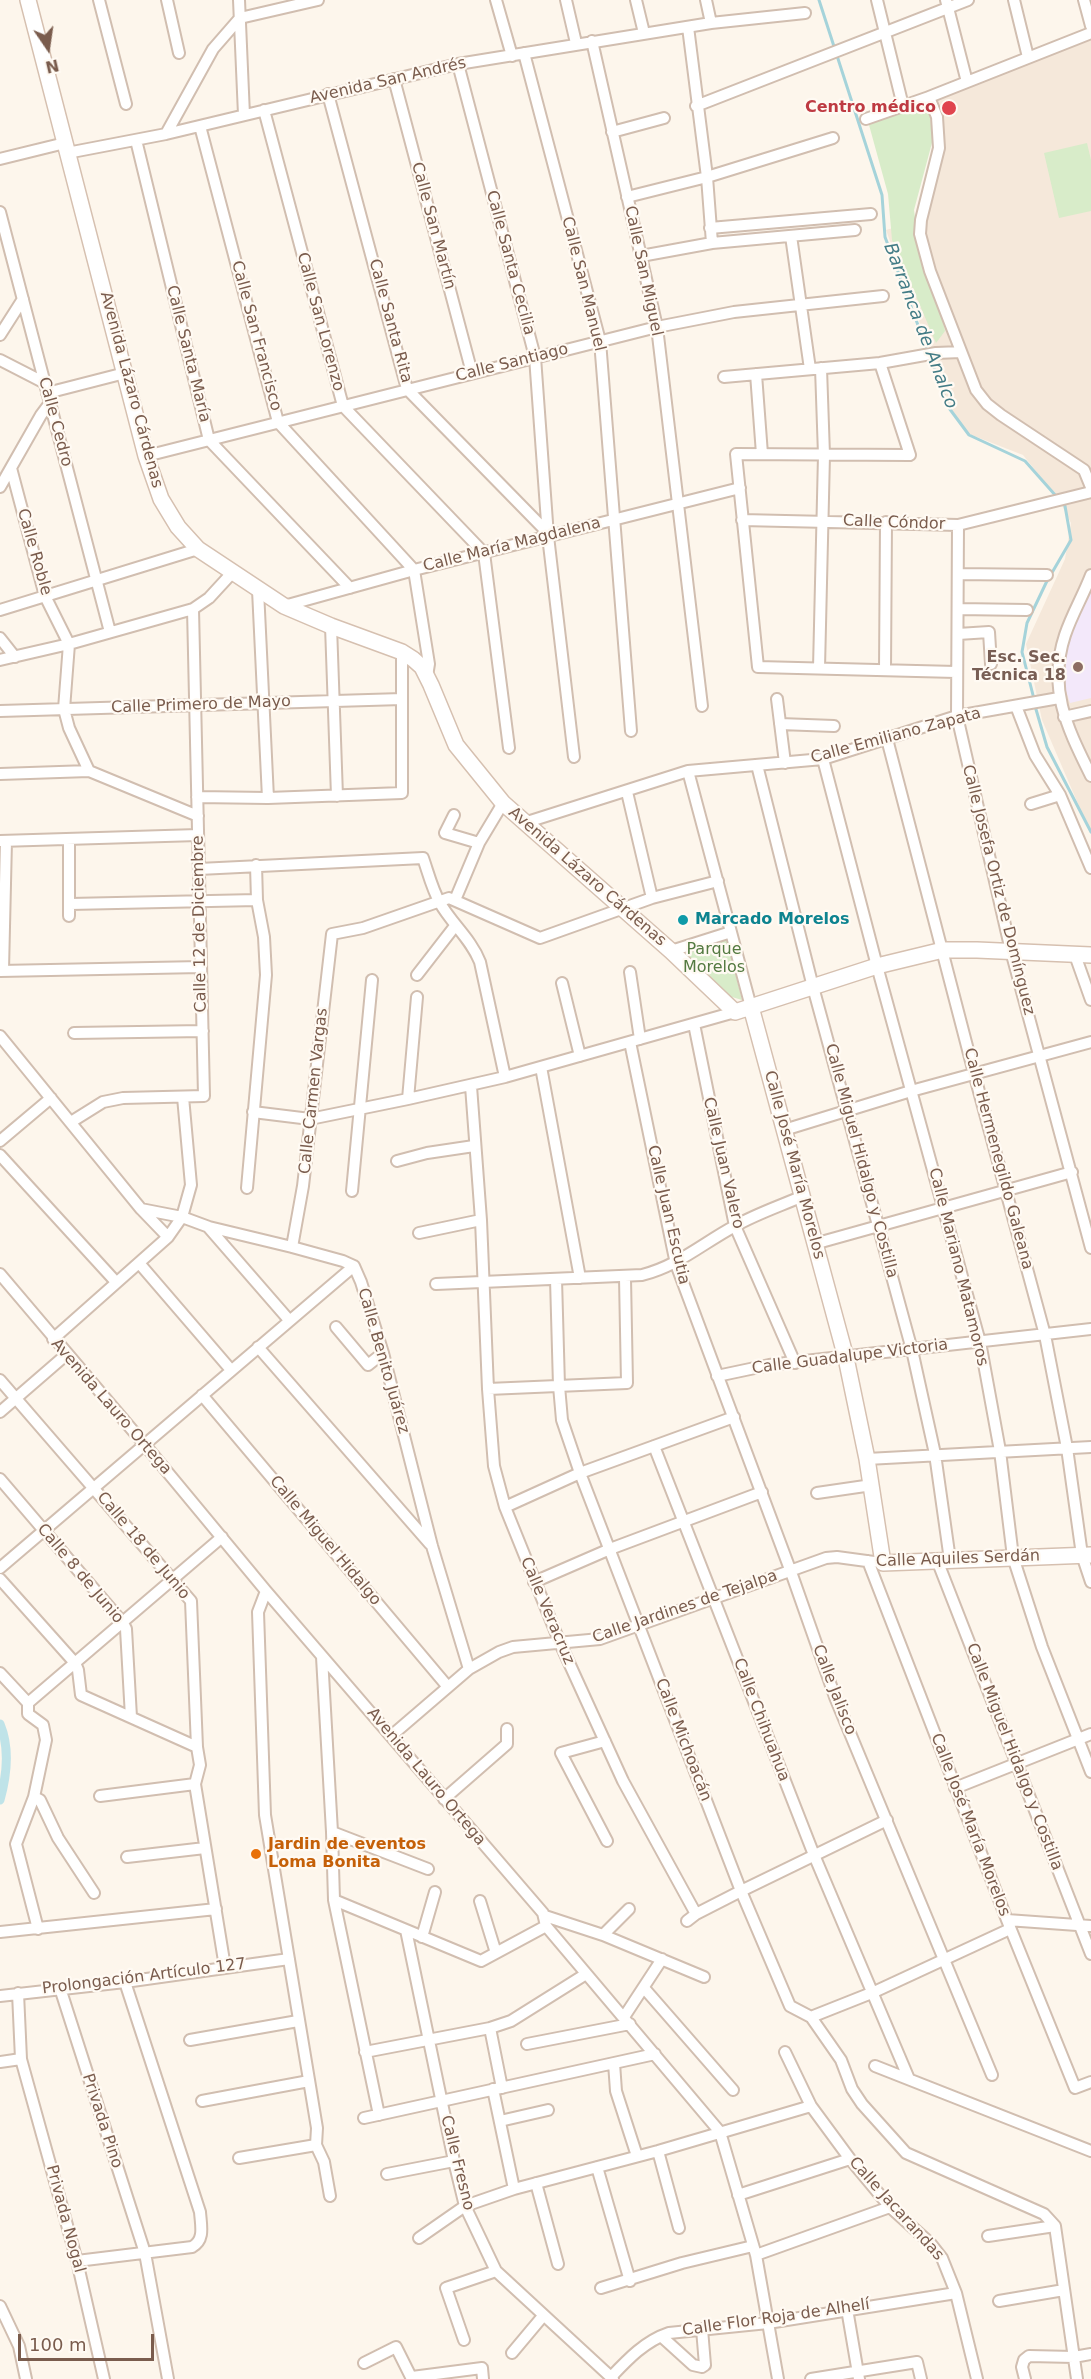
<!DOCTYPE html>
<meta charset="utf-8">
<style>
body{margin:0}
#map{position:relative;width:1091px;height:2379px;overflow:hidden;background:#fdf6ec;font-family:"DejaVu Sans",sans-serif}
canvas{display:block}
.north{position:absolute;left:18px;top:18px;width:60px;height:60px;-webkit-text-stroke:4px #fffaf3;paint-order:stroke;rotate:167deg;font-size:16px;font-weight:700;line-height:24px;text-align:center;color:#7a5c4d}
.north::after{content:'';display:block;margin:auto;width:21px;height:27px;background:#7a5c4d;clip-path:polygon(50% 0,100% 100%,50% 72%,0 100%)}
.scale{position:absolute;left:18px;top:2334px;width:136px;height:27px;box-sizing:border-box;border:3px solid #7a5c4d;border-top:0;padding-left:8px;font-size:18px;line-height:21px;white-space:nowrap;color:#7a5c4d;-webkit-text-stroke:4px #fffaf3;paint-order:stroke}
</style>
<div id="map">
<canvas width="1091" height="2379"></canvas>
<div class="north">N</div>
<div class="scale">100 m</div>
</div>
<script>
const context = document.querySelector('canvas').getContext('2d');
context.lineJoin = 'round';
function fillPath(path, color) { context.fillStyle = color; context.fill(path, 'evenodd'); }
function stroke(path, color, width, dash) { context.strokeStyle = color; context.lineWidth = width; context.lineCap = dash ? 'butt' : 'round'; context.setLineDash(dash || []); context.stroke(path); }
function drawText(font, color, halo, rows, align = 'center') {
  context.font = font + ' "DejaVu Sans",sans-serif'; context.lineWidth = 4.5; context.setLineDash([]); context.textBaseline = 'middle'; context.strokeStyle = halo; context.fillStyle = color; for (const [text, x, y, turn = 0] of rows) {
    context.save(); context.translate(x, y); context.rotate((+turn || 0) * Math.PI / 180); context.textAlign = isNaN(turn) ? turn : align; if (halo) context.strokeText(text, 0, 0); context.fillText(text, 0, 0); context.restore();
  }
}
const residential = new Path2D(`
 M1091,27V834L1042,720L1026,644L1065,559L1071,523L1059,500L1023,455L969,434L951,409L886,230L919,220L936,139L932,114L924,94Z`);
const education = new Path2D(`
 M1091,590V698L1070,703L1065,688L1066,645L1075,615Z`);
const green = new Path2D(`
 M925,103L930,117L933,139L914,210L919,247L936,294L945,331L936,343L892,240L888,194L866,114Z
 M1087,143L1091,160V211L1059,218L1044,153Z
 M726,937L742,1000L722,994L680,951Z`);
const stream = new Path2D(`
 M819,0L882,195L885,237L949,408L969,435L1025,461L1056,496
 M1034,699L1022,652L1027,623L1046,583L1071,540L1065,506L1061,501
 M1035,706L1047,747L1091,832`);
const canal = new Path2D(`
 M0,1724C10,1748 7,1775 0,1800`);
const street = new Path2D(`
 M99,0L126,104
 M167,0L179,53
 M239,0L244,115
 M496,0L512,56
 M566,0L576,43
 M636,0L644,33
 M706,0L711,23
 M877,0L903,106
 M946,0L967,82
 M1014,0L1028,57
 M1084,0L1091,26
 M688,27L707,177L712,243
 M592,41L657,327L702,706
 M524,53L600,341L631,731
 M458,64L535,357L548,536L574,757
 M394,79L472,373
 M328,94L407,389L548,533
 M929,97L937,117L939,148L921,220L920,234L930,271L976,390L987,404L1001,415L1084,470L1091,487
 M696,106L968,0
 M264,110L343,406L484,553L509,748
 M866,119L929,97L1091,33
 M200,126L278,422L414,570L429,664L427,676
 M612,132L664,118
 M166,134L213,49L240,18L318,0
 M136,140L209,440L350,588
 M67,153L166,134L458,64L711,23L805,13
 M0,159L65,143
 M627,197L707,177L833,138
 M0,212L110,632
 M710,228L871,214
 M791,236L810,369
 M641,256L712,243L855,230
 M0,335L23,299
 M0,360L45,383
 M880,363L910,455L736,454L758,667L956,672
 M756,374L762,454
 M724,377L880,363L936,353L961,352
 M47,393L125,373
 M146,456L657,327L734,312L883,296
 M11,468L45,596L69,644L64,709L69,728L89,771
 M0,487L41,415L50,403
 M742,520L958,525L1091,492
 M958,525L957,716L1011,951L1091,1248
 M958,574L1047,575
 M1091,575C1083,596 1072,614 1065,635C1047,689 1068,729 1091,776
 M258,590L268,798
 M284,606L414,570L740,488
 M958,609L1027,610
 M0,610L198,549
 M331,626L337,796
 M958,634L989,632L991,664
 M0,638L15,657
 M0,660L69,644L193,609L209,598L232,573
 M819,668L824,455L821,368
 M885,670L886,522
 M777,699L785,763
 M1016,706L1035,755L1060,795L1091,868
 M0,711L402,699
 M1064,717L1091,711
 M780,724L834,726
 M887,739L974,1073L1045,1335L1067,1448L1082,1555L1091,1582
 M823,759L877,966L980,1342L1000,1451L1013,1557L1042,1647L1091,1772
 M757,765L813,987L912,1350L935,1454L950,1560
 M688,771L751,1007
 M0,774L89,771L198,816
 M627,792L652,898
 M197,797L268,798L402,793V652
 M1031,804L1060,795
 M454,815L445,833L479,843
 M524,823L688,771L823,759L957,716L1059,698
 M0,841L198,835
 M199,869L423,858C428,872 432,889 440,903C452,924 471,939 480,962L505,1077
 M455,900L479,843L503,803
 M70,904L257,900
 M69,916V839
 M671,951L731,932
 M1075,955L1091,1000
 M3,970L6,841
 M0,971L201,967
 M630,972L640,1039
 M417,975L455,926
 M562,983L580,1056
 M694,1024L735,1226L795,1363
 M74,1033L203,1031
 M0,1036L141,1209L168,1237
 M630,1042L676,1264L791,1572L835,1697L992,2075
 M541,1067L580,1278
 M471,1086L481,1220L488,1389L494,1466L505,1507L560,1643L623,1781L696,1914
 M408,1099L417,997
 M253,1112L310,1119L408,1099L505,1077L735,1012
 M71,1122L103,1102L123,1098L204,1096L193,609
 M784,1130L911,1091L1091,1042
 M0,1141L51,1098
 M0,1155L116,1282
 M397,1161L427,1153L474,1146
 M247,1188L266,975L264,937L257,900L256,865
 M352,1191L372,980
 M141,1209L182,1217L209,1227L292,1247L343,1261L354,1266L361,1282L383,1353L432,1546L469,1669
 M209,1228L289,1320
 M419,1233L481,1220
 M814,1244L1072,1172
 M292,1247L303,1186L332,934L363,928L449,898L540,938L652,898L718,881
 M139,1263L231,1370
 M0,1274L145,1445L266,1591L543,1913L546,1926L720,2132L756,2255L778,2379
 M556,1279L559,1386L562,1420L580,1473L741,1891L790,2006L811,2017L841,2060L852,2089L862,2104L906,2153L1044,2214L1055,2226L1077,2379
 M436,1284L642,1275C678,1266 703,1243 735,1226C756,1214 780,1206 803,1196
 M336,1327L368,1365L383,1353
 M53,1339L168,1237L182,1217L191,1185L183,1097
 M258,1347L430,1544
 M717,1376L769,1365L1091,1329
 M0,1380L191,1601L197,1747L200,1765L195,1784L225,1967
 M488,1389L627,1383L625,1278
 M202,1395L448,1687
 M0,1412L67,1354
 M654,1446L814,1855L909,2079
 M867,1459L1091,1447
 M0,1479L123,1623L126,1629L131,1717
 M817,1493L872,1485
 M505,1507L580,1473L734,1417
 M937,1560L1091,1954
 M868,1561L1007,1920L1075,2088L1091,2082
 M0,1568L354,1266
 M0,1579L75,1663L78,1670L81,1695L197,1747
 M534,1582L610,1549L762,1492
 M266,1591L258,1612L265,1815L317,2128L316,2145L324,2162L330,2196
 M322,1657L332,1832L334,1900L379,2115
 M0,1673L28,1703
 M28,1703L222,1537
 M28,1703V1714L43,1725L46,1740L34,1797L16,1844L38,1929
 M391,1736L469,1669L499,1652L513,1647L600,1639L826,1558L837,1557L874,1562
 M605,1741L561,1753L607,1841
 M955,1788L1091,1734
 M100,1796L195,1784
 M34,1797L40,1800L58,1838L94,1893
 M444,1799L507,1744V1729
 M332,1832L428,1869
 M127,1857L205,1848
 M334,1900L481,1961L546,1926
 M480,1901L496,1953
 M545,1916L603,1935L704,1977
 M1007,1920L1091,1926
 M687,1921L696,1914L741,1891L887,1820
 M406,1930L454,2161L465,2206L496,2271L613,2379
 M0,1932L216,1909
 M603,1935L629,1909
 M422,1937L435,1892
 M60,1988L145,2253L168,2379
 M644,1988L733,2090
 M18,1993L21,2059L77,2261L104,2379
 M0,1996L125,1982L289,1959
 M624,2017L662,1959
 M811,2017L874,1992L1010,1929
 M490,2028L502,2088
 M190,2040L298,2021
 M527,2044L630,2024
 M365,2052L490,2028L511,2021L586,1974
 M785,2052L811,2106L850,2159L890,2207L931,2244L942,2258L956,2293L977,2379
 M0,2062L21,2059
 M614,2063L616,2091L637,2156
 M875,2066L1091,2151
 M493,2089L514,2189
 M202,2101L309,2081
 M364,2118L655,2054
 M500,2121L548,2110
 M658,2151L679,2228
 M239,2158L316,2145
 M597,2167L630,2281
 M387,2174L454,2161
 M536,2183L558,2264
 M738,2195L850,2159
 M988,2236L1055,2226
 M419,2238L465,2206L514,2189L658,2151L811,2106
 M756,2255L890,2207
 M77,2261L192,2247C205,2240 201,2226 200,2212L125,1982
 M601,2288L682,2263L753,2246
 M999,2301L1064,2290
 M0,2306L19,2346L26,2379
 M847,2309L859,2379
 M661,2336L693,2365L702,2367L705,2365L702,2329
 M464,2340L446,2288L496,2271
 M512,2353L543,2316
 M364,2363L396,2347L412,2379
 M412,2377L482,2368L483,2379
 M611,2377C628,2359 645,2341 669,2333L768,2323L956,2293
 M811,2379L917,2362L921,2379
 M1025,2379L1022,2367L1024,2360L1029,2356L1074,2357L1091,2354`);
const secondary = new Path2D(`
 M28,0L146,456L161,499L178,527L198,549L284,606L331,626L402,652L413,659L422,667L431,685L456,745L503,803L671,951L735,1012L877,966L943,950H977L1091,955
 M751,1007L846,1358L867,1459L883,1563L1091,1555`);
const markers = [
 [949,108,8,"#e0444e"],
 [1078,667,6,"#8d6e63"],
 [683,920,6,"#0f9aa8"],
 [256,1854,6,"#e8710a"]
];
const streetNames = [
 ["Avenida San Andrés",388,81,-13],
 ["Calle San Martín",433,226,75],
 ["Calle Santa Cecilia",510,263,75],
 ["Calle San Miguel",643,271,78],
 ["Calle San Manuel",583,284,76],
 ["Calle Santa Rita",390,321,75],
 ["Calle San Lorenzo",320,322,75],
 ["Calle San Francisco",256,336,75],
 ["Calle Santa María",188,354,76],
 ["Calle Santiago",512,363,-14],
 ["Avenida Lázaro Cárdenas",131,390,75],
 ["Calle Cedro",55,422,75],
 ["Calle Cóndor",894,523,2],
 ["Calle María Magdalena",512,545,-14],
 ["Calle Roble",34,552,74],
 ["Calle Primero de Mayo",201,705,-2],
 ["Calle Emiliano Zapata",896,736,-15],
 ["Avenida Lázaro Cárdenas",587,877,41],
 ["Calle Josefa Ortiz de Domínguez",998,890,76],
 ["Calle 12 de Diciembre",200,924,-91],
 ["Calle Carmen Vargas",314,1091,-84],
 ["Calle Hermenegildo Galeana",998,1159,75],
 ["Calle Miguel Hidalgo y Costilla",861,1161,75],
 ["Calle Juan Valero",723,1163,77],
 ["Calle José María Morelos",794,1165,75],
 ["Calle Juan Escutia",668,1215,77],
 ["Calle Mariano Matamoros",958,1267,76],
 ["Calle Guadalupe Victoria",850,1357,-7],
 ["Calle Benito Juárez",383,1361,74],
 ["Avenida Lauro Ortega",111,1407,49],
 ["Calle Miguel Hidalgo",325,1541,50],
 ["Calle 18 de Junio",143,1546,50],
 ["Calle Aquiles Serdán",958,1559,-2],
 ["Calle 8 de Junio",80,1574,50],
 ["Calle Jardines de Tejalpa",685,1607,-19],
 ["Calle Veracruz",547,1611,67],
 ["Calle Jalisco",834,1690,69],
 ["Calle Chihuahua",761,1720,69],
 ["Calle Michoacán",683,1740,69],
 ["Calle Miguel Hidalgo y Costilla",1014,1757,69],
 ["Avenida Lauro Ortega",426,1777,50],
 ["Calle José María Morelos",970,1825,69],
 ["Prolongación Artículo 127",144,1977,-7],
 ["Privada Pino",102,2121,72],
 ["Calle Fresno",457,2163,76],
 ["Calle Jacarandas",896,2209,48],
 ["Privada Nogal",65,2219,75],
 ["Calle Flor Roja de Alhelí",776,2318,-8]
];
const healthNames = [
 ["Centro médico",936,108]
];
const educationNames = [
 ["Esc. Sec.",1066,658],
 ["Técnica 18",1066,676]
];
const cultureNames = [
 ["Marcado Morelos",695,920]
];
const parkNames = [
 ["Parque",714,950],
 ["Morelos",714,968]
];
const foodNames = [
 ["Jardin de eventos",268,1845],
 ["Loma Bonita",268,1863]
];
const waterNames = [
 ["Barranca de Analco",920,326,69]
];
fillPath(residential, '#f5e8da');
fillPath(education, '#f3e8fa');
fillPath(green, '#d8ecc9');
stroke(stream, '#a5d3da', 3);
stroke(canal, '#bfe3e8', 9);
stroke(street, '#d1beb0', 14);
stroke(secondary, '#d6c0b0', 18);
stroke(street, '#fff', 10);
stroke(secondary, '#fff', 15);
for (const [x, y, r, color] of markers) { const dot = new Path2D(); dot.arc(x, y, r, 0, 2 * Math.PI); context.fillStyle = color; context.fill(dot); stroke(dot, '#fffaf3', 2); }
drawText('16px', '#7a5c4d', '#fffaf3', streetNames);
drawText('bold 16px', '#be3a42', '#fffaf3', healthNames, 'right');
drawText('bold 16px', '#785e54', '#fffaf3', educationNames, 'right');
drawText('bold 16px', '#0d838f', '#fffaf3', cultureNames, 'left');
drawText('16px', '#537a41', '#fffaf3', parkNames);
drawText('bold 16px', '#c56008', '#fffaf3', foodNames, 'left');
drawText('italic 18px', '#437c86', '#fffaf3', waterNames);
</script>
